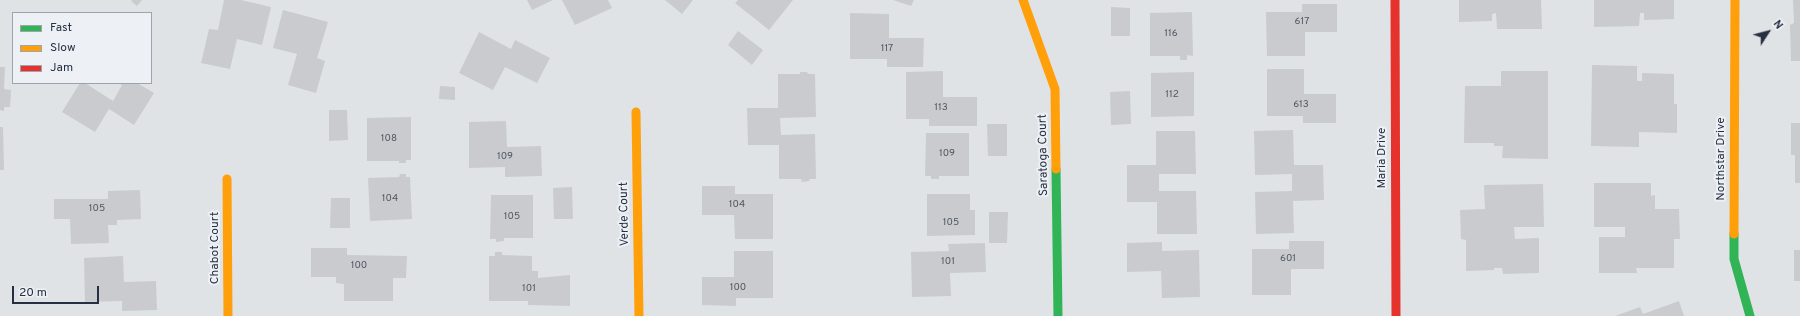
<!DOCTYPE html>
<style>
body{margin:0}
#map{position:relative;width:1800px;height:316px;overflow:hidden;background:#e0e3e6;font-family:Overpass,sans-serif}
canvas{display:block}
.legend{position:absolute;left:12px;top:12px;width:140px;height:72px;box-sizing:border-box;background:#edf1f6;border:1px solid #9da4ad;margin:0;padding:5px 7px;list-style:none;font-size:12px;color:#263040}
.legend li{display:flex;align-items:center;gap:8px;height:20px}
.legend b{width:20px;border:1px solid #9da4ad}
.north{position:absolute;left:1748px;top:12px;width:40px;height:40px;-webkit-text-stroke:3px #edf1f6;paint-order:stroke;rotate:54deg;font-size:11px;font-weight:700;line-height:16px;text-align:center;color:#263040}
.north::after{content:'';display:block;margin:auto;width:14px;height:18px;background:#263040;clip-path:polygon(50% 0,100% 100%,50% 72%,0 100%)}
.scale{position:absolute;left:12px;top:286px;width:87px;height:18px;box-sizing:border-box;border:2px solid #263040;border-top:0;padding-left:5px;font-size:12px;line-height:14px;white-space:nowrap;color:#263040;-webkit-text-stroke:3px #edf1f6;paint-order:stroke}
</style>
<div id="map">
<canvas width="1800" height="316"></canvas>
<ul class="legend">
<li><b style="height:5px;background:#30b455"></b>Fast</li>
<li><b style="height:5px;background:#ff9f0a"></b>Slow</li>
<li><b style="height:5px;background:#e5322d"></b>Jam</li>
</ul>
<div class="north">N</div>
<div class="scale">20 m</div>
</div>
<script>
const context = document.querySelector('canvas').getContext('2d');
context.lineJoin = 'round';
function fillPath(path, color) { context.fillStyle = color; context.fill(path, 'evenodd'); }
function stroke(path, color, width, dash) { context.strokeStyle = color; context.lineWidth = width; context.lineCap = dash ? 'butt' : 'round'; context.setLineDash(dash || []); context.stroke(path); }
function drawText(font, color, halo, rows, align = 'center') {
  context.font = font + ' Overpass,sans-serif'; context.lineWidth = 4; context.setLineDash([]); context.textBaseline = 'middle'; context.strokeStyle = halo; context.fillStyle = color; for (const [text, x, y, turn = 0] of rows) {
    context.save(); context.translate(x, y); context.rotate((+turn || 0) * Math.PI / 180); context.textAlign = isNaN(turn) ? turn : align; if (halo) context.strokeText(text, 0, 0); context.fillText(text, 0, 0); context.restore();
  }
}
const building = new Path2D(`
 M133,0H142L137,6L131,1Z
 M224,0H241L271,7L262,45L237,39L230,69L201,63L209,29L218,30Z
 M527,0H553L532,10Z
 M562,0H608L612,8L575,25Z
 M665,0H693L682,14Z
 M738,0H793L769,30L735,3Z
 M893,0H914L911,6Z
 M1459,0H1541L1542,29H1497L1496,13L1492,14V21L1459,22Z
 M1594,0H1674V19L1644,20V13H1640L1639,26L1594,27Z
 M1793,0H1800V61H1791L1790,25L1794,23Z
 M1302,4H1337V32H1305V56H1267L1266,12H1302Z
 M1111,7L1130,8V36H1111Z
 M283,10L328,22L317,58L325,61L316,93L288,85L297,54L273,48Z
 M1192,12L1193,56L1187,55V60H1180V56H1150V13Z
 M850,13L889,14V38H924L923,67H887V59H850Z
 M738,31L763,50L752,65L728,45Z
 M479,32L511,49L515,40L550,58L537,83L505,67L493,90L459,73Z
 M1592,65L1637,66V81H1642V73L1674,74V104H1677V133L1639,132V147L1591,146Z
 M0,67H5L4,89L11,90L10,107H4V111L0,110Z
 M1267,69H1304V94H1336V123H1303V116H1267Z
 M943,71V97H977V126H929V119H906V72Z
 M1501,71H1548V159L1502,158L1503,146H1494V143H1464L1465,86H1501Z
 M800,72H807L808,74H815L816,117L780,118L781,135L815,134L816,179H809L810,181L801,182L802,179H779V145H748L747,108H778V74H800Z
 M1194,72V116L1151,117V73Z
 M80,83H85L113,101L122,85L118,83H137L154,93L134,125L109,109L95,132L62,112Z
 M440,86L455,87V100L439,99Z
 M1130,91L1131,124L1111,125L1110,92Z
 M329,110H347L348,140L329,141Z
 M411,117V160H406V163H399V161H367V118Z
 M506,121L507,147L541,146L542,176L505,177V167L469,168V122Z
 M1791,123H1800V183H1795V155H1791Z
 M987,124H1007V156H988Z
 M0,127H3L4,170H0Z
 M1293,130L1294,165H1323L1324,200L1293,201L1294,233L1256,234L1255,192L1292,191V174L1255,175L1254,131Z
 M1156,131H1195L1196,174H1159V191H1196L1197,234H1157V202H1127V165H1156Z
 M926,133H969V176H939V179H931V176H925Z
 M400,174H406V177H410L412,219L370,221L368,178L399,177Z
 M1594,183H1651V196L1655,195V209H1679L1680,239H1674V268H1636L1637,273H1599V237H1625V227H1594Z
 M1543,184L1544,227H1514L1515,239L1539,238V273L1503,274L1502,268H1494V270L1466,271V240L1461,239L1460,210L1485,209L1484,185Z
 M702,186H735V194H773V239H735L734,215H702Z
 M572,187L573,219H554L553,188Z
 M140,190L141,219L117,220V225H108L109,243L71,244L70,219H54V199H108V191Z
 M927,194H970V210H975V235L927,236Z
 M491,195H533V238H504V241L496,242V239H490Z
 M331,198H350V228H330Z
 M989,212H1008L1007,243H989Z
 M1289,241H1324V269H1291V295H1252V249H1289Z
 M1162,242V251L1199,250L1200,297L1162,298L1161,271L1127,272V243Z
 M985,243L986,272L950,273L951,296L912,297L911,252L949,251L948,244Z
 M311,248H347V255L407,256L406,278H393V301H344V284L336,283V277H311Z
 M1794,250H1800V281H1794Z
 M734,251H773V298H736V306L702,305V277H734Z
 M495,252H502V255L532,256V271H538V278L570,275V306L528,305V301H489V256H495Z
 M123,256L124,282L156,281L157,310L122,311V301L85,302L84,258Z
 M1679,301L1684,316H1615L1640,307L1643,314Z`);
const fast = new Path2D(`
 M1056,169L1058,316
 M1734,234V259L1750,316`);
const slow = new Path2D(`
 M1023,0L1055,89L1056,169
 M636,112L639,316
 M227,179L228,316
 M1734,234L1735,0`);
const jam = new Path2D(`
 M1395,0L1396,316`);
const numberNames = [
 ["617",1302,22],
 ["116",1171,34],
 ["117",887,49],
 ["112",1172,95],
 ["613",1301,105],
 ["113",941,108],
 ["108",389,139],
 ["109",947,154],
 ["109",505,157],
 ["104",390,199],
 ["104",737,205],
 ["105",97,209],
 ["105",512,217],
 ["105",951,223],
 ["601",1288,259],
 ["101",948,262],
 ["100",359,266],
 ["100",738,288],
 ["101",529,289]
];
const streetNames = [
 ["Saratoga Court",1044,155,-91],
 ["Maria Drive",1383,158,-90],
 ["Northstar Drive",1722,159,-90],
 ["Verde Court",625,214,-91],
 ["Chabot Court",216,248,-90]
];
fillPath(building, '#c9cbce');
stroke(fast, '#30b455', 9);
stroke(slow, '#ff9f0a', 9);
stroke(jam, '#e5322d', 9);
drawText('10px', '#505864', null, numberNames);
drawText('12px', '#263040', '#edf1f6', streetNames);
</script>
